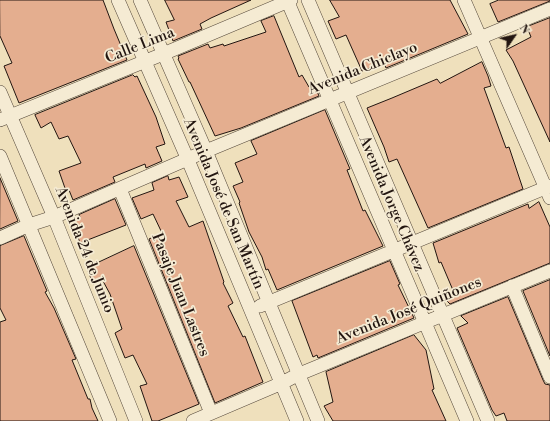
<!DOCTYPE html>
<meta charset="utf-8">
<style>
body{margin:0}
#map{position:relative;width:550px;height:421px;overflow:hidden;background:#efe0bc;font-family:"Libre Bodoni",serif}
canvas{display:block}
.north{position:absolute;left:494px;top:16px;width:40px;height:40px;-webkit-text-stroke:3px #f5ebd3;paint-order:stroke;rotate:56deg;font-size:11px;font-weight:700;line-height:16px;text-align:center;color:#221510}
.north::after{content:'';display:block;margin:auto;width:14px;height:18px;background:#221510;clip-path:polygon(50% 0,100% 100%,50% 72%,0 100%)}
</style>
<div id="map">
<canvas width="550" height="421"></canvas>
<div class="north">N</div>
</div>
<script>
const context = document.querySelector('canvas').getContext('2d');
context.lineJoin = 'round';
function fillPath(path, color) { context.fillStyle = color; context.fill(path, 'evenodd'); }
function stroke(path, color, width, dash) { context.strokeStyle = color; context.lineWidth = width; context.lineCap = dash ? 'butt' : 'round'; context.setLineDash(dash || []); context.stroke(path); }
function drawText(font, color, halo, rows, align = 'center') {
  context.font = font + ' "Libre Bodoni",serif'; context.lineWidth = 3.5; context.setLineDash([]); context.textBaseline = 'middle'; context.strokeStyle = halo; context.fillStyle = color; for (const [text, x, y, turn = 0] of rows) {
    context.save(); context.translate(x, y); context.rotate((+turn || 0) * Math.PI / 180); context.textAlign = isNaN(turn) ? turn : align; if (halo) context.strokeText(text, 0, 0); context.fillText(text, 0, 0); context.restore();
  }
}
const building = new Path2D(`
 M0,0H103L114,29L127,60L19,103L4,66L12,63L0,36Z
 M165,0H251L211,18L200,24L202,29L173,41L166,22L174,20Z
 M330,0H450L468,34L386,68L384,63L362,71L346,35L336,39L328,21L339,17Z
 M499,0H550V1L498,22L490,4Z
 M274,16L299,77L302,75L309,87L314,84L319,96L241,128L215,136L190,82H189L178,59L179,58L178,56L208,44L210,48L223,44L224,46L266,32L261,21Z
 M550,18V142L513,61L506,50L531,37L527,27Z
 M482,62L488,76L491,86L484,88L506,148L509,147L523,189L428,228L397,159L389,162L384,147L367,108L392,98L437,79L440,83Z
 M133,75L135,77L137,76L156,117L165,144L156,147L162,161L146,168L145,164L113,177L115,182L73,200L69,190L66,191L59,171L81,163L68,136L59,139L51,122L41,128L35,115Z
 M325,110L350,169L347,170L363,211L365,210L383,246L277,290L268,269L266,270L262,257L249,232L239,203L240,202L233,186L243,182L235,163L257,154L251,141Z
 M168,176L169,180L179,177L188,197L176,201L189,227L203,221L224,282L223,283L233,303L228,306L243,337L245,336L263,382L215,403L149,239L162,233L153,214L141,219L132,198L154,190L152,183Z
 M0,178L18,221L0,229Z
 M115,199L126,225L80,243L72,220L80,217L79,215Z
 M539,202L550,227V263L450,304L445,299L455,295L441,262L439,263L433,243L528,204L529,208Z
 M24,236L47,291L45,292L54,308L76,359L72,360L88,399H90L92,408L98,421H0V322L6,320L0,308V246Z
 M134,246L199,404L158,421H152L140,386L147,384L133,355L125,358L115,333L122,329L110,294L103,281L93,284L87,268Z
 M390,261L400,284L398,285L414,318L318,358L317,355L313,357L292,301Z
 M550,280V356L523,291Z
 M508,297L543,380L545,384L550,385V421H507L504,413L496,416L492,410L457,328L468,323L461,316Z
 M414,335L426,350L434,389L432,390L446,421H333L324,406L333,402L326,372Z`);
const minor = new Path2D(`
 M118,0L188,160L297,421
 M140,0L206,151L318,421
 M287,0L467,421
 M308,0L488,421
 M464,0L550,198
 M0,92L54,217L136,421
 M0,120L163,54L291,0
 M0,156L110,421
 M120,189L211,413
 M0,238L29,225L54,217L206,151L550,9
 M512,286L550,377
 M260,306L550,186
 M193,421L282,383L297,375L550,271`);
const streetNames = [
 ["Calle Lima",140,46,-22],
 ["Avenida Chiclayo",363,69,-22],
 ["Avenida José de San Martín",223,204,67],
 ["Avenida Jorge Chávez",391,204,67],
 ["Avenida 24 de Junio",84,250,68],
 ["Pasaje Juan Lastres",180,295,68],
 ["Avenida José Quiñones",409,311,-22]
];
fillPath(building, '#e4ae8f');
stroke(building, '#221510', 1);
stroke(minor, '#55483b', 14);
stroke(minor, '#f5ebd3', 13);
drawText('15px', '#221510', '#f5ebd3', streetNames);
</script>
